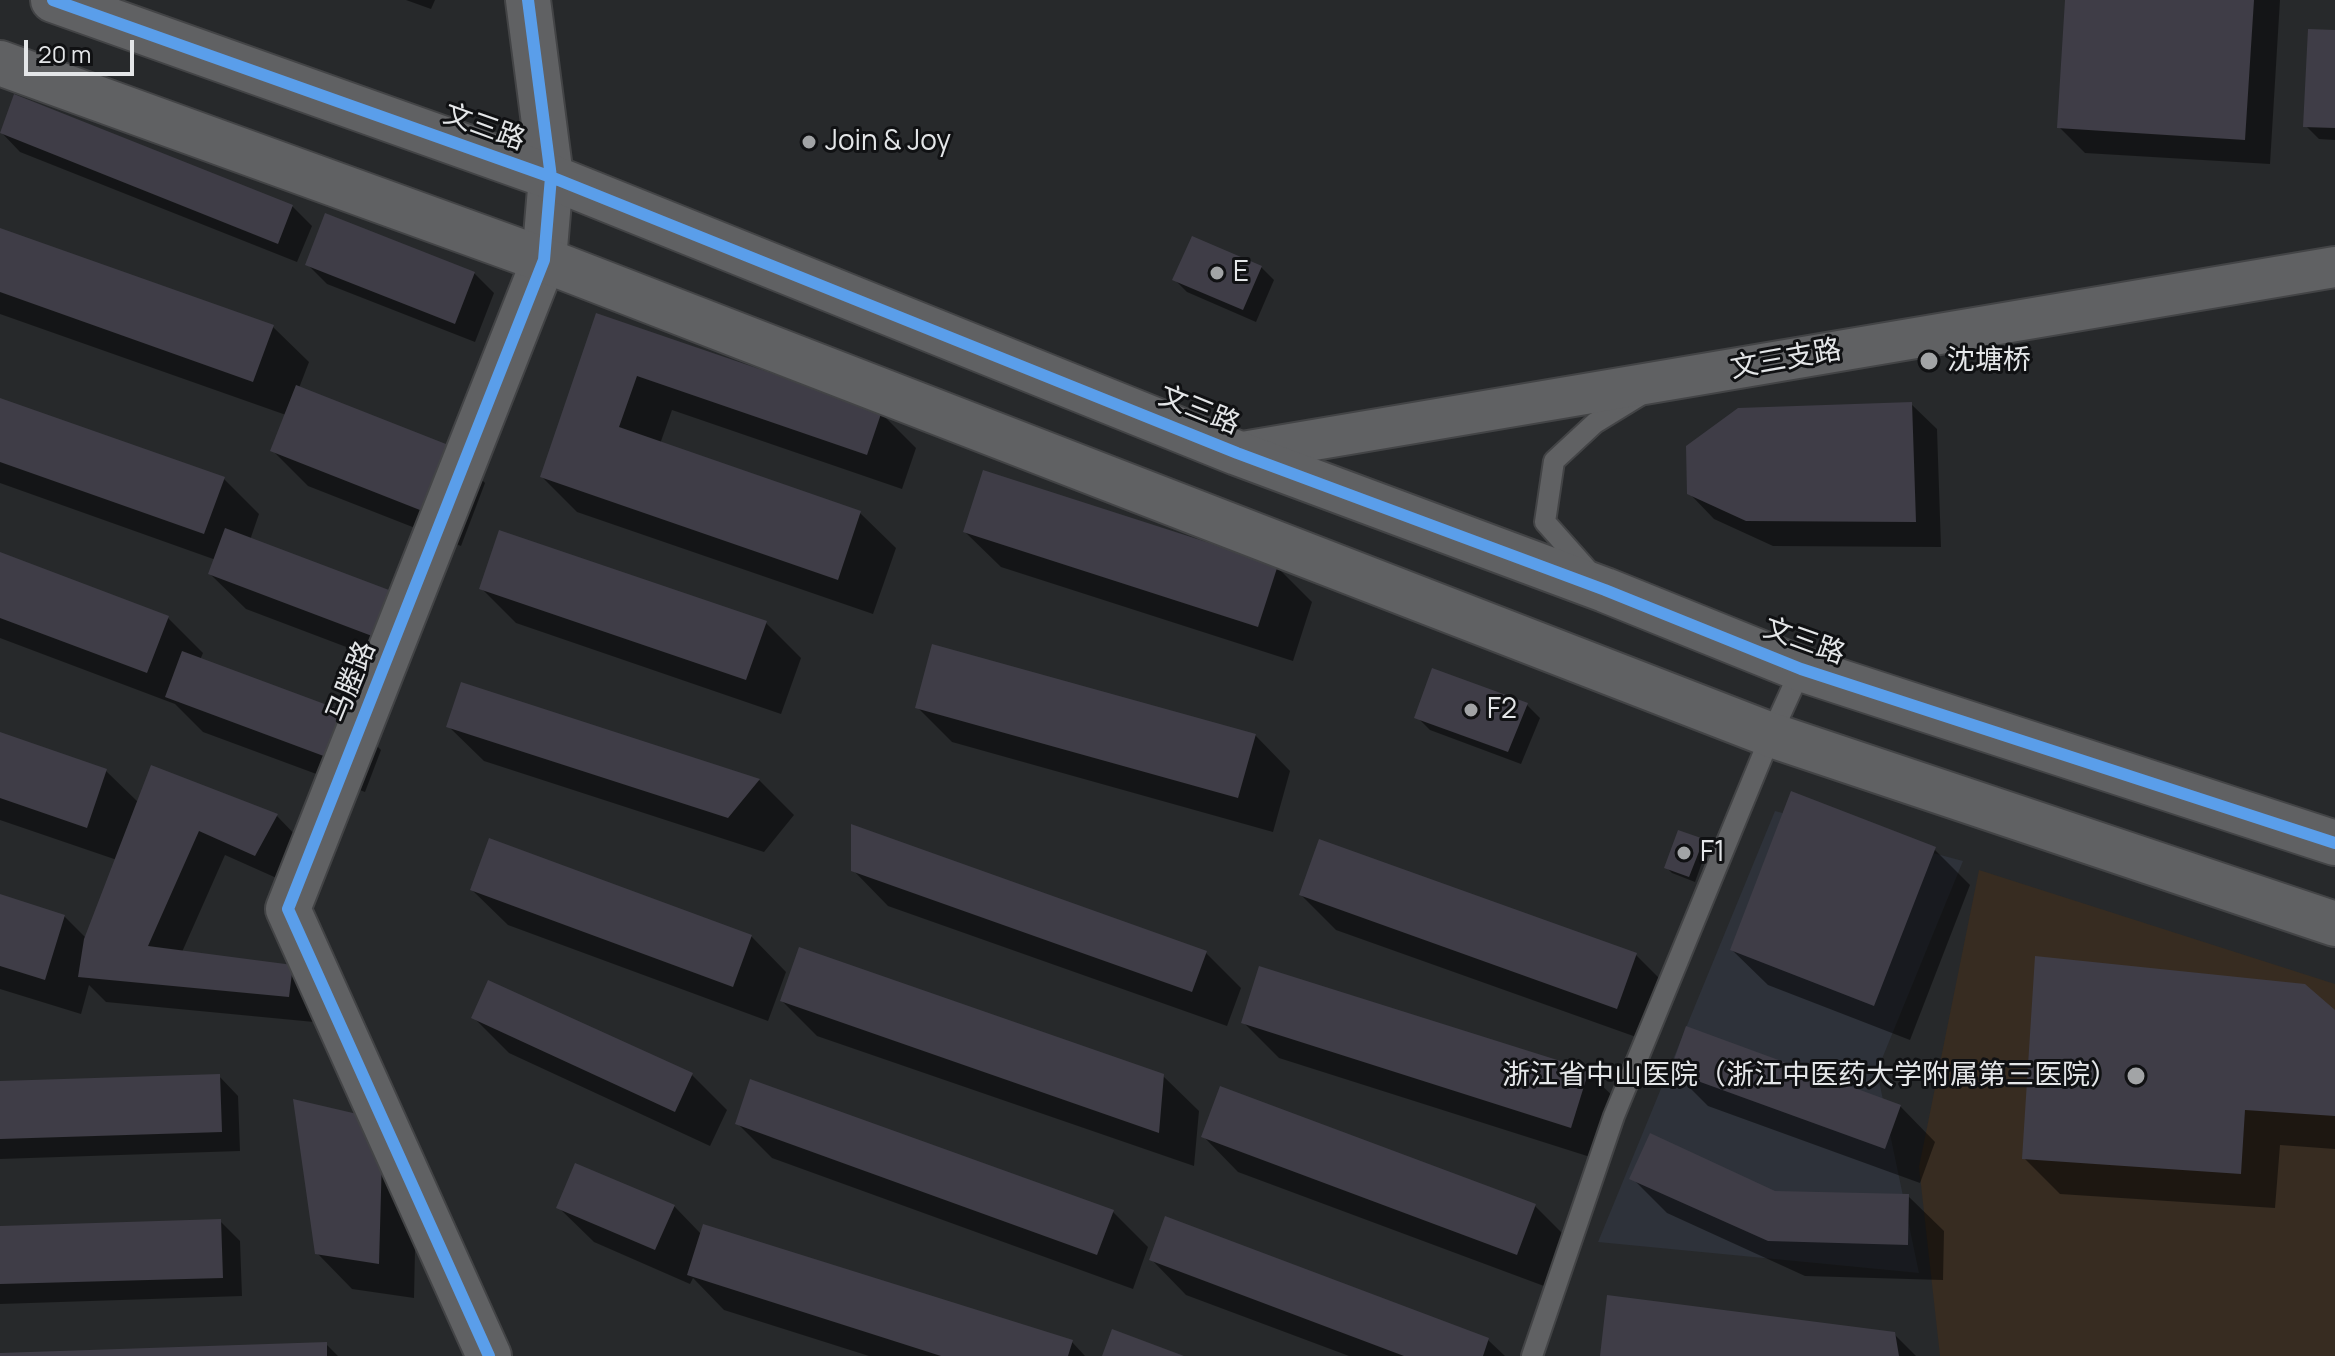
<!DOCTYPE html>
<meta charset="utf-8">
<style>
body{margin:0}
#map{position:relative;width:2335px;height:1356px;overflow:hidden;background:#27292b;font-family:Manrope,sans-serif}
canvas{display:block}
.scale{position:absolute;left:24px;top:40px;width:110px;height:36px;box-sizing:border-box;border:4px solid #e4e6e8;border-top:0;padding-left:10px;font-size:24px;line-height:28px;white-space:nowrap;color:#e4e6e8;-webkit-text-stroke:6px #101113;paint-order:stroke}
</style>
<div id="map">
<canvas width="2335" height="1356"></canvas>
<div class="scale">20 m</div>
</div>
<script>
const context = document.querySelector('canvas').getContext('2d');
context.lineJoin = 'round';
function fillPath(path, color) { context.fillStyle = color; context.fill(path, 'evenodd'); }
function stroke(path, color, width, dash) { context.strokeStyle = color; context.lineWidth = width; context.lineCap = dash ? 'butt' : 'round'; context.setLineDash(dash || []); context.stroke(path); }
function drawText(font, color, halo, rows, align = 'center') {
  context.font = font + ' Manrope,"Noto Sans SC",sans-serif'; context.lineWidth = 6; context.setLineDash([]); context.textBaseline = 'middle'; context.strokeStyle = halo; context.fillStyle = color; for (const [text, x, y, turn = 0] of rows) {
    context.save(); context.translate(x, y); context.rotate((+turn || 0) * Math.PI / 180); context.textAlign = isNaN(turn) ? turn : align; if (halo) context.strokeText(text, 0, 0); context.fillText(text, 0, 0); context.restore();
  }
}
const built = new Path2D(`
 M1775,811L1963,861L1877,1071L1919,1273L1598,1242Z`);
const medical = new Path2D(`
 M1979,870L2335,984V1356H1940L1919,1167Z`);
const shadow = new Path2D(`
 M406,0H435L431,9Z
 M2067,0H2280L2270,164L2085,153L2060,128Z
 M2335,32V140L2319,139L2306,126Z
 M1,132L292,206L312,226L297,262L20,152Z
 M0,230L273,327L309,362L299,388L450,447L485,483L461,546L308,486L272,450L286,415L0,314Z
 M307,264L474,273L494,293L475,342L327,284Z
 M1261,267L1274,280L1256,322L1187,292L1174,279Z
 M598,315L881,413L916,448L902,489L672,410L660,444L860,513L896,548L873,614L577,512L542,477Z
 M0,400L224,479L259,514L250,540L388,592L423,627L407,670L246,609L210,574L216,560L0,483Z
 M1911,404L1937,429L1941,547L1773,546L1714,519L1689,493Z
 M965,532L1277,567L1312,602L1293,661L1001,567Z
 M0,554L168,618L203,653L200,660L345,714L381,750L365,792L203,732L175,704L0,638Z
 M481,588L766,623L801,658L781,714L516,623Z
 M1527,705L1540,718L1521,764L1430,730L1417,717Z
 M917,707L1255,735L1290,771L1273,832L952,742Z
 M448,726L759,780L794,815L764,852L484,761Z
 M0,734L106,771L139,803L277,816L302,842L281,880L225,855L182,952L292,967L317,993L314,1022L106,1002L89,985L81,1014L0,989V897L64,916L87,939L117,860L0,820Z
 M1702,840L1708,846L1695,882L1672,873L1666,867Z
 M1934,849L1970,885L1910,1040L1768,985L1732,950Z
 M853,870L1206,953L1241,988L1227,1026L888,906Z
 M472,890L751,936L786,972L768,1021L508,925Z
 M1301,895L1636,955L1671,990L1653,1043L1336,930Z
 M782,1001L1163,1076L1199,1111L1194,1166L817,1036Z
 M2335,1012V1149L2280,1145L2275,1208L2060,1194L2024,1158Z
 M474,1018L692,1075L727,1110L710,1146L509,1053Z
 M1244,1023L1588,1072L1624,1107L1606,1162L1279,1058Z
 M1672,1070L1900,1106L1935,1142L1920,1183L1708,1106Z
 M219,1076L238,1096L240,1151L0,1159V1083Z
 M296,1102L417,1158L414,1298L352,1289L317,1253Z
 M737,1123L1113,1212L1148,1247L1133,1289L772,1158Z
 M1203,1136L1535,1206L1570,1241L1552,1289L1238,1172Z
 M1632,1178L1775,1193L1908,1196L1944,1231L1943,1280L1805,1276L1667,1213Z
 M674,1206L702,1235L1072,1342L1085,1356H869L724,1310L693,1278L690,1284L594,1242L558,1207Z
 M220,1221L240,1241L242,1296L0,1304V1228Z
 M1151,1259L1488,1340L1505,1356H1349L1186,1295Z
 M1894,1334L1916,1356H1602Z
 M326,1344L338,1356H0V1355Z`);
const building = new Path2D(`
 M2065,0H2254L2245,140L2057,128Z
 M2308,29L2335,30V128L2303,127Z
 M14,94L293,205L278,244L0,133Z
 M325,213L475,272L455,324L305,265Z
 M0,228L274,325L253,382L0,292Z
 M1192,236L1262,266L1243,310L1172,280Z
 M596,313L882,411L867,455L637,376L619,427L861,511L838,580L540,477Z
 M296,385L451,446L425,512L270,451Z
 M0,398L225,477L204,534L0,462Z
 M1912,402L1916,522L1746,521L1687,494L1686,446L1738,408Z
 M983,470L1278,565L1258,627L963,532Z
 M225,528L389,590L372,636L208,574Z
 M499,530L767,621L746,680L479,589Z
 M0,552L169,616L147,673L0,618Z
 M932,644L1256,734L1238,798L915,708Z
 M182,651L346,712L329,758L165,697Z
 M1432,668L1528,703L1508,752L1414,718Z
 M461,682L760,779L728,818L446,727Z
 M0,732L107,769L87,828L0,798Z
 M151,765L278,814L255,856L199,831L148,946L293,965L289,997L78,977L84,939Z
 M1791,791L1936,847L1874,1006L1730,950Z
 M851,824L1207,951L1192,992L851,871Z
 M1678,830L1704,839L1689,877L1664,868Z
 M489,838L752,935L733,987L470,890Z
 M1319,839L1637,953L1617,1009L1299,895Z
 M0,894L65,915L45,980L0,966Z
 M799,947L1164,1074L1159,1133L780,1001Z
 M2035,956L2305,984L2335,1010V1116L2245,1110L2241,1174L2022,1159Z
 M1259,966L1589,1070L1571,1128L1241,1023Z
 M488,980L693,1073L675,1112L471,1018Z
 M1686,1026L1901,1105L1885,1149L1670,1071Z
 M220,1074L222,1132L0,1139V1081Z
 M750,1079L1114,1210L1097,1255L735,1124Z
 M1220,1086L1536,1204L1517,1255L1201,1137Z
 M293,1099L383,1120L379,1264L315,1254Z
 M1650,1133L1775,1191L1909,1194L1908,1245L1768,1241L1629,1179Z
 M575,1163L675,1205L655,1250L556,1208Z
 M1165,1216L1489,1338L1483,1356H1404L1149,1260Z
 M221,1219L223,1278L0,1284V1226Z
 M703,1224L1073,1340L1068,1356H941L687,1275Z
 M1607,1295L1895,1332L1899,1356H1600Z
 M1112,1329L1184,1356H1102Z
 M327,1342V1356H0V1353Z`);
const service = new Path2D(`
 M1592,575L1545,522L1554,461L1595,423L1639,396
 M1532,1356L1614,1116L1771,735L1801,669`);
const minor = new Path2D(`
 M1237,453L2335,267`);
const tertiary = new Path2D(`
 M489,1356L288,909L544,260L551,177L528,0`);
const secondary = new Path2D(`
 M53,0L551,177L1237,453L1605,590L1801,669L2335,843
 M0,63L544,260L1771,735L2335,924`);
const cycleway = new Path2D(`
 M53,0L551,177L1237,453L1605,590L1801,669L2335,843
 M489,1356L288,909L544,260L551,177L528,0`);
const markers = [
 [809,142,8,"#a2a4a6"],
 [1217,273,8,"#a2a4a6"],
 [1929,361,10,"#a2a4a6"],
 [1471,710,8,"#a2a4a6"],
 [1684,853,8,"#a2a4a6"],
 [2136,1076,10,"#a2a4a6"]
];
const streetNames = [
 ["文三路",484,128,20],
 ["文三支路",1786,360,-10],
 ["文三路",1199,411,22],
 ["文三路",1804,642,20],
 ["马塍路",352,682,-68]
];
const poiNames = [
 ["Join & Joy",825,142],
 ["E",1233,273],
 ["沈塘桥",1947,361],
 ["F2",1487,710],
 ["F1",1700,853],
 ["浙江省中山医院（浙江中医药大学附属第三医院）",2118,1076,"right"]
];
fillPath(built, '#2e323a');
fillPath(medical, '#372c21');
fillPath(shadow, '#0007');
fillPath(building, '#3f3d47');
stroke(service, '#434446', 24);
stroke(minor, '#434446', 44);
stroke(tertiary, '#434446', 48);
stroke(secondary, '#434446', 48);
stroke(service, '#606163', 20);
stroke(minor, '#606163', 40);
stroke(tertiary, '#606163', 44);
stroke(secondary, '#606163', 44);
stroke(cycleway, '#5a9eea', 12);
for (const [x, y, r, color] of markers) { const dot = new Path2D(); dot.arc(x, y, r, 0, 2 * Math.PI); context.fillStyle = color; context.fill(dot); stroke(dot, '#101113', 3); }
drawText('28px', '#e4e6e8', '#101113', streetNames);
drawText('28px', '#e4e6e8', '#101113', poiNames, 'left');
</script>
